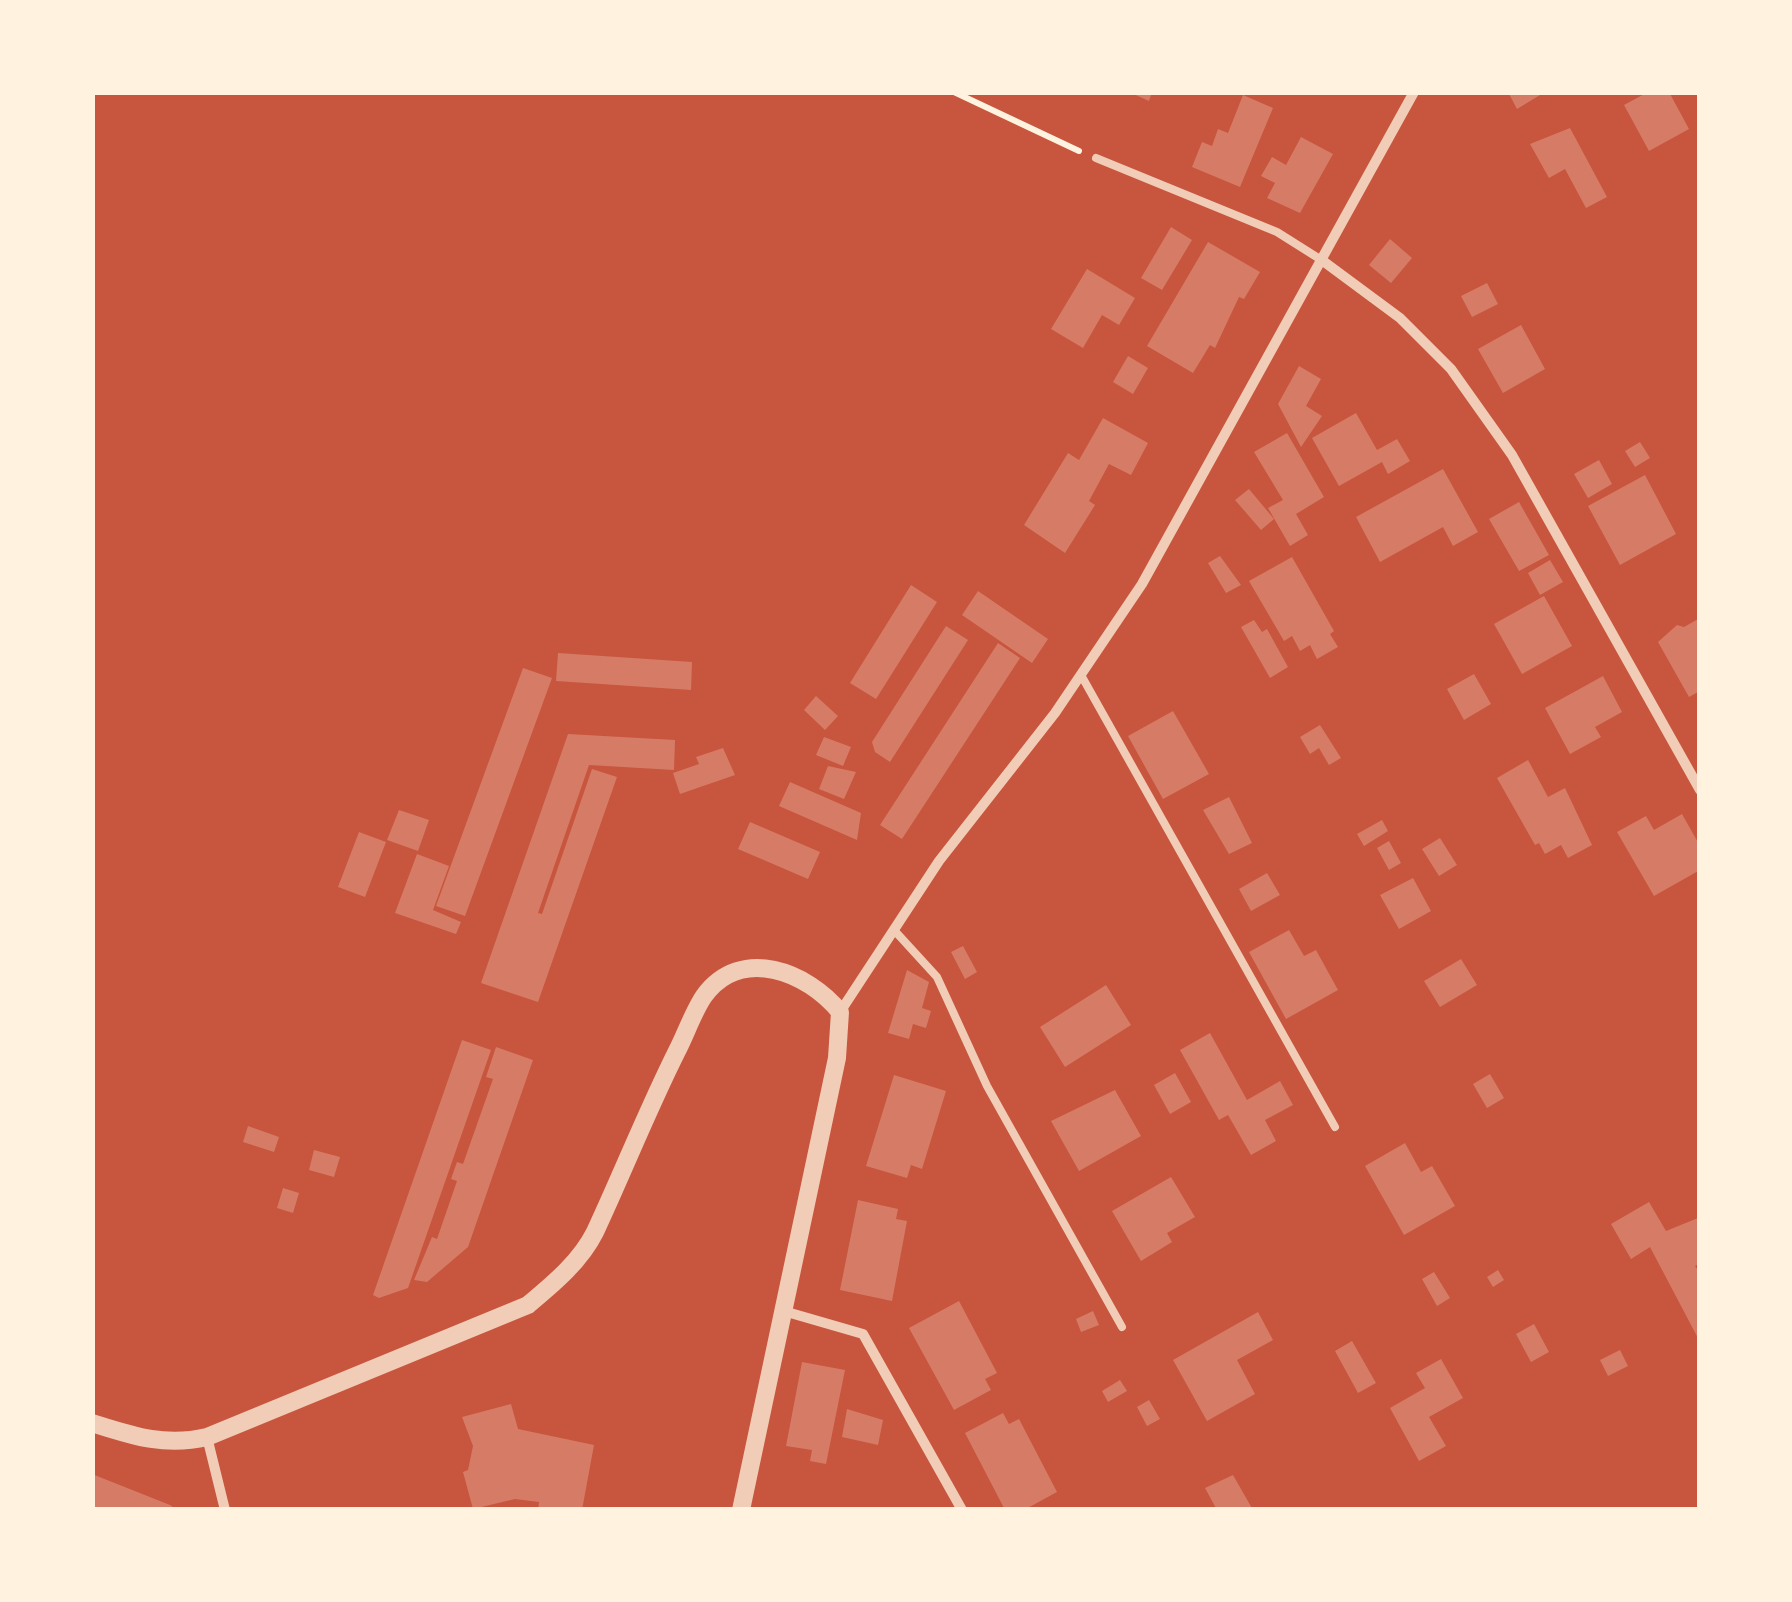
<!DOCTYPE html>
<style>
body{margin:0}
#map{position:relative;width:1792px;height:1602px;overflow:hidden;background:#c8553d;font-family:Cabin,sans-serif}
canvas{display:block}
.frame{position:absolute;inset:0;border:95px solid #fff3e0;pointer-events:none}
</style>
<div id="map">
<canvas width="1792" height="1602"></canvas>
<div class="frame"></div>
</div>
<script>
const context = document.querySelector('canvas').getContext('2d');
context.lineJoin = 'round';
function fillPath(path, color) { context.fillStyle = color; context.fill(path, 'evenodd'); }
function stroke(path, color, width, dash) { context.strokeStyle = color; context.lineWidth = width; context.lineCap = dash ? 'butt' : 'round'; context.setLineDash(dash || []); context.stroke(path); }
const building = new Path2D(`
 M1129,92H1152L1149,101Z
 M1508,92H1545L1517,109Z
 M1648,92H1669L1689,129L1649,151L1624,105Z
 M1243,95L1273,108L1240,187L1192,167L1202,142L1212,146L1218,129L1228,133Z
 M1570,128L1607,197L1586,208L1565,169L1549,178L1530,144Z
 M1301,137L1333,154L1300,213L1267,198L1275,183L1261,176L1272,157L1286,165Z
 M1171,227L1192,240L1162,290L1141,278Z
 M1390,239L1412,258L1391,283L1369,265Z
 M1208,242L1260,272L1244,299L1239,297L1215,348L1210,345L1193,373L1147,346Z
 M1087,269L1135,298L1119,325L1102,315L1083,348L1051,329Z
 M1487,283L1498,304L1472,317L1461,296Z
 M1521,325L1545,369L1503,393L1478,349Z
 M1128,356L1148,368L1133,394L1113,382Z
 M1299,366L1321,379L1306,406L1322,416L1301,447L1278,404Z
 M1356,413L1377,450L1397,439L1410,461L1388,474L1382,462L1339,486L1312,438Z
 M1103,418L1148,443L1131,475L1109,464L1089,501L1095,505L1065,553L1024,525L1068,453L1079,460Z
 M1287,433L1324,497L1296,514L1308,535L1290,546L1268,508L1283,500L1254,452Z
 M1640,442L1650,458L1635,467L1625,451Z
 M1599,460L1612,484L1588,498L1574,474Z
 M1443,469L1478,532L1453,546L1443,527L1380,562L1356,517Z
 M1645,475L1676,534L1620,565L1588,506Z
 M1249,489L1274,519L1261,530L1235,500Z
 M1519,502L1549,555L1519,571L1489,519Z
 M1220,556L1241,585L1226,593L1208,563Z
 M1292,557L1334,631L1330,634L1338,647L1317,659L1310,645L1300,651L1292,636L1284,641L1249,581Z
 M1550,560L1563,582L1540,595L1528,573Z
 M911,585L937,602L876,699L850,683Z
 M978,591L1048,639L1032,663L962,615Z
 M1544,596L1572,646L1522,674L1494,624Z
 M1700,618V691L1689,697L1658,642L1677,625L1684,627Z
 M1254,620L1262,632L1267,629L1288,667L1270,678L1241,627Z
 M946,626L968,640L890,762L875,752L872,742Z
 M998,643L1020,658L902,839L880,825Z
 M558,653L692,662L691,690L556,681Z
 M523,668L552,678L465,916L436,906Z
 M1474,674L1491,704L1464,720L1447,689Z
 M1603,676L1622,712L1595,727L1601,737L1570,754L1545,708Z
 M816,696L838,716L825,730L804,710Z
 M1173,711L1209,774L1163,799L1128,736Z
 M1320,725L1341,758L1329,765L1319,748L1310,754L1300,737Z
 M568,734L675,740L674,770L589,765L538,913L542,914L592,769L617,777L538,1002L481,983Z
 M824,737L851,747L843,766L816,755Z
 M723,748L735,775L680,794L673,773L699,764L696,757Z
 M1528,760L1548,797L1565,788L1592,845L1568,858L1561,845L1545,854L1539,843L1535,845L1497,778Z
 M828,766L856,772L844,799L819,789Z
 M790,782L861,813L857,840L779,806Z
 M1229,797L1252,843L1229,854L1203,810Z
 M399,810L429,820L418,851L387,840Z
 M1682,814L1700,846V870L1654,896L1617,832L1646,816L1654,830Z
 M1382,820L1388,831L1364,846L1357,834Z
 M750,822L820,852L808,879L738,849Z
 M359,832L386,842L365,897L338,887Z
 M1440,838L1457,865L1439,876L1422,849Z
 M1389,841L1401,863L1389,870L1377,848Z
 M417,854L449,866L433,910L461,922L456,934L395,913Z
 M1267,873L1280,895L1251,911L1239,889Z
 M1413,878L1431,911L1399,929L1380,895Z
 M1289,930L1304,956L1316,950L1338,990L1286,1019L1249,952Z
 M963,946L977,972L965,979L951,952Z
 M1461,959L1477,985L1440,1007L1424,981Z
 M907,970L929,982L922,1008L931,1011L926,1028L913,1024L909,1039L888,1033Z
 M1106,985L1131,1025L1065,1067L1040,1027Z
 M1210,1033L1247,1100L1280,1081L1293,1105L1265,1120L1276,1141L1251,1155L1228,1115L1219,1120L1180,1050Z
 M462,1040L491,1050L408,1288L379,1298L373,1295Z
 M496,1047L533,1060L468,1247L427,1282L414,1280L432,1237L437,1239L457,1181L451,1179L457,1162L463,1164L493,1079L486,1077Z
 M1175,1073L1191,1102L1170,1114L1154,1085Z
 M1490,1074L1504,1098L1487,1108L1473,1084Z
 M894,1075L946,1091L922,1169L911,1165L907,1178L866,1166Z
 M1115,1090L1141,1136L1079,1171L1051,1121Z
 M248,1126L279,1137L274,1152L243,1142Z
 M1405,1143L1421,1172L1432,1166L1455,1206L1404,1235L1365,1166Z
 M314,1150L340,1157L334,1177L309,1170Z
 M1171,1177L1195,1217L1167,1233L1172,1242L1141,1261L1112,1211Z
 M283,1188L299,1193L293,1213L277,1208Z
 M858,1200L898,1209L896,1219L907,1221L892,1301L840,1290Z
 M1649,1202L1666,1231L1698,1218L1700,1222V1263L1695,1266L1700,1273V1342L1650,1247L1631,1259L1611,1224Z
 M1498,1270L1504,1280L1493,1287L1487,1277Z
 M1434,1272L1450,1298L1437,1306L1422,1279Z
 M959,1301L997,1373L985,1379L991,1390L954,1410L909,1328Z
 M1093,1311L1099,1325L1081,1332L1076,1319Z
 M1258,1312L1273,1340L1237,1360L1255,1394L1207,1421L1173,1360Z
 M1534,1324L1549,1352L1531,1362L1516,1334Z
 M1352,1341L1376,1383L1358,1393L1335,1351Z
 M1620,1350L1628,1366L1608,1376L1600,1360Z
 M1441,1359L1463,1398L1429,1417L1446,1446L1419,1461L1390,1408L1425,1388L1416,1373Z
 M802,1362L845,1370L826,1464L810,1461L812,1450L786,1446Z
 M1120,1380L1127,1391L1108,1402L1102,1391Z
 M1149,1400L1160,1419L1147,1426L1137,1407Z
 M511,1404L518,1429L594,1445L582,1510H538L539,1502L515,1499L473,1509L463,1472L468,1470L473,1446L462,1417Z
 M847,1409L883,1420L878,1445L842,1437Z
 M1003,1413L1009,1424L1019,1419L1057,1492L1024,1510H1005L965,1433Z
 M92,1474L170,1505L177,1510H92Z
 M1233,1475L1253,1510H1217L1205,1488Z`);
const path = new Path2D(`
 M954,92L1079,151`);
const service = new Path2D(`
 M1096,158L1277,232L1323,261
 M1081,675L1335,1127
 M894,930L937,977L987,1086L1122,1327`);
const minor = new Path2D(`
 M1323,261L1400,318L1451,369L1512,455L1700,790
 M840,1012L939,861L1055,713L1142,584L1414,92
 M780,1310L863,1334L962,1510
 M207,1437L225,1510`);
const tertiary = new Path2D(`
 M92,1423C133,1436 165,1447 207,1437L528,1305C553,1284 580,1262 595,1232C623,1172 647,1111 677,1051C686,1034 693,1012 704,996C741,945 808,972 840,1012L837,1058L741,1510`);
fillPath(building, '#d67c66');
stroke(path, '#fff3e0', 6);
stroke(service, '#f1ccb7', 8);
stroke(minor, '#f1ccb7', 10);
stroke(tertiary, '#f1ccb7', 18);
</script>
